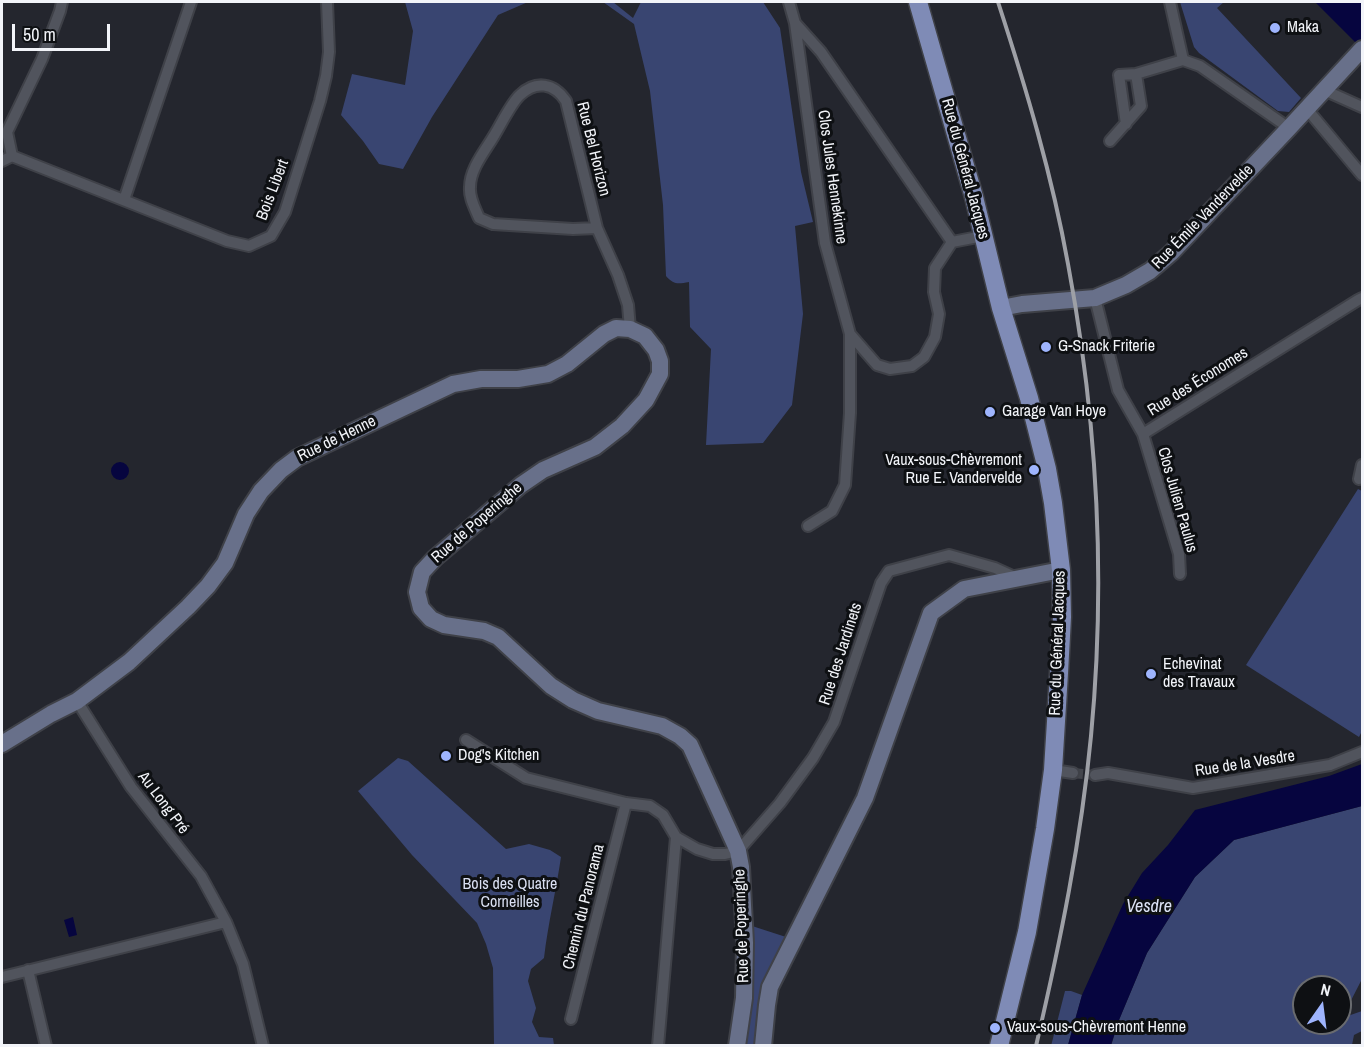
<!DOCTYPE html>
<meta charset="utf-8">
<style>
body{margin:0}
#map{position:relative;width:1364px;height:1047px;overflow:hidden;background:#24262e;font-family:"Archivo Narrow",sans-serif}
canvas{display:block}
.frame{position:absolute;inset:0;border:3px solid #f2f4f9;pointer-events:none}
.north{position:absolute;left:1292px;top:975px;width:60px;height:60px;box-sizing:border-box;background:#0e1013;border:2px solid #696b6f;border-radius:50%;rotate:14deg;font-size:16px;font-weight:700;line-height:24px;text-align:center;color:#f2f4f9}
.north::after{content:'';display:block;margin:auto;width:21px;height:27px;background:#9eb4fd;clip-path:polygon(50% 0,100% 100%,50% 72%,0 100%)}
.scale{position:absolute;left:12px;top:24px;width:98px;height:27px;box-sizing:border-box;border:3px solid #f2f4f9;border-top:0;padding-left:8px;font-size:18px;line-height:21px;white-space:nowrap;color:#f2f4f9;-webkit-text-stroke:4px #0e1013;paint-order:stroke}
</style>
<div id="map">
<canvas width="1364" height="1047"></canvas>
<div class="frame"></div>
<div class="north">N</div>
<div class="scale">50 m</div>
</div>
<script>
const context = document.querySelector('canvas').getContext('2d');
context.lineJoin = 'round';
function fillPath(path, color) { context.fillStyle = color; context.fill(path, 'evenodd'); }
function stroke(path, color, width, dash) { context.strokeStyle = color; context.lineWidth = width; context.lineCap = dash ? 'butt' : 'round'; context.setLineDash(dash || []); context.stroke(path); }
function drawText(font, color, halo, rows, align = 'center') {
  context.font = font + ' "Archivo Narrow",sans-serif'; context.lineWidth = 6; context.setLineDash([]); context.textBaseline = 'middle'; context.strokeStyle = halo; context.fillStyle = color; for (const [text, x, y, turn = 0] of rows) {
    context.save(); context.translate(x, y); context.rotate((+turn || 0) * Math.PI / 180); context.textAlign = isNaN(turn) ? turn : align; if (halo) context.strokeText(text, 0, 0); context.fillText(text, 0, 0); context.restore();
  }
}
const green = new Path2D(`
 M405,2H528L498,15L432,117L403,169L379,164L363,141L341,115L352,74L405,85L413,31Z
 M603,2H613L633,18L641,2H763L780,28L801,172L813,222L795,226L803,314L792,405L763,443L706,445L711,349L690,327L689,282C678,284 674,285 666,276L663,205L650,91L634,24Z
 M1180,2H1224L1217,8L1301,98L1289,112L1278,111L1199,53L1194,47Z
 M1358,489L1362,491V731L1359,737L1246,665Z
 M398,758L408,761L506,849L529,844L550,850L561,857C556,891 548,924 544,958L531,969L528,981L536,1008L532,1022L539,1037L553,1038L554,1045H494L493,968L486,944L477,923L412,855L358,791Z
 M1362,806V979L1342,1018L1362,1011V1031L1354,1035L1352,1045L1111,1046L1119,1020L1147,953L1195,877L1234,840ZM1304,987H1340V1023H1304Z
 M749,925L786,937L777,953L765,982L756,1045H746L749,1018Z
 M1065,991H1071L1082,995L1068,1045L1051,1046Z`);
const water = new Path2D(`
 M1315,2H1362V49Z
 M111 471a9 9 0 1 1 18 0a9 9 0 1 1-18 0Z
 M1362,764V806L1234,840L1195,877L1147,953L1119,1020L1111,1045H1068L1082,995L1123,904L1142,873L1168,845L1195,810L1329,776Z
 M73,917L77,935L69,937L64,920Z`);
const streetTunnel = new Path2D(`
 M1073,773L1095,775`);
const street = new Path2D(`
 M789,2L795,23L825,243L850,334V413L845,485L832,511L808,526
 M1170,2L1183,60
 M795,23L821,52L952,242
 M1183,60L1200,66L1289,128
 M1324,90L1362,107
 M1307,109L1362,175
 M1126,124L1119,75L1136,74L1183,60
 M1110,141L1141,106L1136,74
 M12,156L227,241L249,246L271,236L285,212L320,101L326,76L329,52L327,2
 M2,161L12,156L7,132L42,59L60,11L62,2
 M124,200L191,2
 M597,228L573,229L493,224L479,218C475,208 469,198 470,187C470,168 486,150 495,134C501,124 512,102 520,95C536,80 554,83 566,101L597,228L618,275L628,305L630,329
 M1095,298L1118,390L1143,434L1358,300L1362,298
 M850,334L877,365L890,369L912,366L924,357L935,337L939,314L934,292L935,268L952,242L983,236
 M1143,434L1179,554L1180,574
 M1359,479L1362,465
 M77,701L131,787L201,876L226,922L243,964L263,1046
 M466,740L526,778L626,803L650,806L663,815L676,837L697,849L713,854H725L738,851L780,803L813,758L834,722L881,583L889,571L949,555L995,568L1017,578
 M1053,770L1073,773
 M1095,775L1108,773L1193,788L1330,765L1362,752
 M28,970L46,1046
 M2,977L226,922
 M571,1019L626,803
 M658,1046L676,837`);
const secondary = new Path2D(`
 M1001,308L1022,304L1095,298L1126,285L1150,271L1171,253L1289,128L1362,49
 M2,744L51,714L77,701L129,662L188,607L208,586L225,563L246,514L261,491L281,470L297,458L453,384L481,379H518L548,374L567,364L604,334L616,328L630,329L645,336L656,350L660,361V374L646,400L622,426L595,447L543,470L521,485L435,558L422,572L417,592L421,608L431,619L444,625L484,631L498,637L551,686L573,700L598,711L662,726L680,736L690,745L738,851L741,867L745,943L744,998L737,1046
 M763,1046L767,1005L770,987L865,798L931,613L964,589L1061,570`);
const primary = new Path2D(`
 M918,2L974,197L1001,308L1029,398L1047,469L1053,503L1061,570L1062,617L1059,673L1053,770L1045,829L1027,932L999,1046`);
const rail = new Path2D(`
 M998,2C1026,88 1052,175 1068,264C1097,419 1106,579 1091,736C1081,841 1060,943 1036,1046`);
const markers = [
 [1275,28,6,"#9eb4fd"],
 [1046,347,6,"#9eb4fd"],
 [990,412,6,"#9eb4fd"],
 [1034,470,6,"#9eb4fd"],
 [1151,674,6,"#9eb4fd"],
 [446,756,6,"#9eb4fd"],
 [995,1028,6,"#9eb4fd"]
];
const poiNames = [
 ["Maka",1287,28],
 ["G-Snack Friterie",1058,347],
 ["Garage Van Hoye",1002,412],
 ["Vaux-sous-Chèvremont",1022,461,"right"],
 ["Rue E. Vandervelde",1022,479,"right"],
 ["Echevinat",1163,665],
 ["des Travaux",1163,683],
 ["Dog's Kitchen",458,756],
 ["Vaux-sous-Chèvremont Henne",1007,1028]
];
const streetNames = [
 ["Rue Bel Horizon",593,149,76],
 ["Rue du Général Jacques",965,169,75],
 ["Clos Jules Hennekinne",832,177,82],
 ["Bois Libert",273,190,-69],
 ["Rue Émile Vandervelde",1203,217,-46],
 ["Rue des Économes",1198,382,-32],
 ["Rue de Henne",337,439,-26],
 ["Clos Julien Paulus",1177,500,74],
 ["Rue de Poperinghe",477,523,-41],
 ["Rue du Général Jacques",1058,643,-88],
 ["Rue des Jardinets",841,654,-72],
 ["Rue de la Vesdre",1245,764,-9],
 ["Au Long Pré",163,803,53],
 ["Chemin du Panorama",584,907,-76],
 ["Rue de Poperinghe",742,926,-92]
];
const parkNames = [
 ["Bois des Quatre",510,885],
 ["Corneilles",510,903]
];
const waterNames = [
 ["Vesdre",1149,907]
];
fillPath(green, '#394571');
fillPath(water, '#06053f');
stroke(streetTunnel, '#43454c', 10, [10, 5]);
stroke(street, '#3f4148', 14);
stroke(secondary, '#3f4148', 20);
stroke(primary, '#3f4148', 21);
stroke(street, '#51545d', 10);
stroke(secondary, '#68708a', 16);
stroke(primary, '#7f8bb6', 18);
stroke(rail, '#9ea0a6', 4);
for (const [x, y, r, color] of markers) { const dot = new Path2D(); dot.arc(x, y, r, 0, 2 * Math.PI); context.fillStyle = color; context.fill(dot); stroke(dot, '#0e1013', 2); }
drawText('16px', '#f2f4f9', '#0e1013', poiNames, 'left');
drawText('16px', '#f2f4f9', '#0e1013', streetNames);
drawText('16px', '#d9dff2', '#0e1013', parkNames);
drawText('italic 18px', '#dce2f5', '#0e1013', waterNames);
</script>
